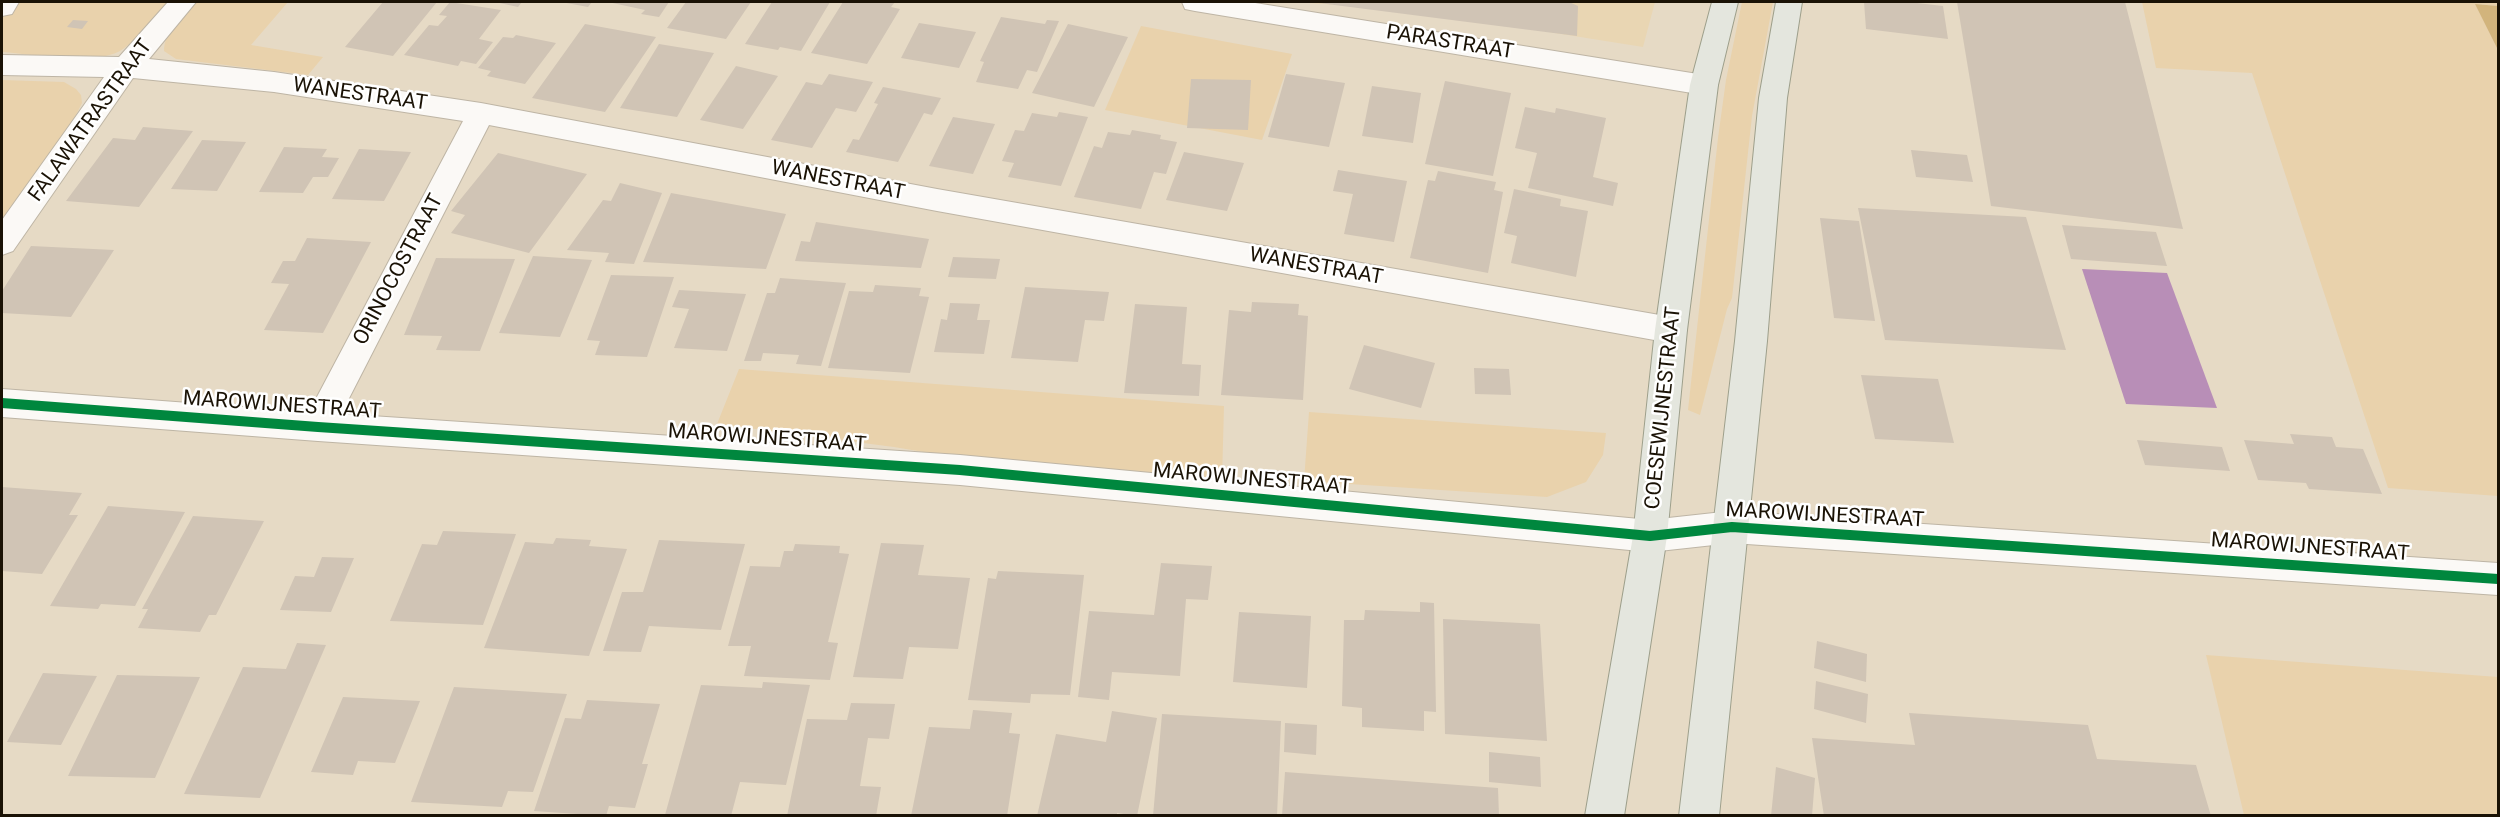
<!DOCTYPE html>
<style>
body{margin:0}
#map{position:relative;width:2500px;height:817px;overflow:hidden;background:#e6dac5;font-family:Roboto,sans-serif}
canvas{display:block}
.frame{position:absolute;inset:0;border:3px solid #1a1205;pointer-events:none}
</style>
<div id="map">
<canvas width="2500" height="817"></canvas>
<div class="frame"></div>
</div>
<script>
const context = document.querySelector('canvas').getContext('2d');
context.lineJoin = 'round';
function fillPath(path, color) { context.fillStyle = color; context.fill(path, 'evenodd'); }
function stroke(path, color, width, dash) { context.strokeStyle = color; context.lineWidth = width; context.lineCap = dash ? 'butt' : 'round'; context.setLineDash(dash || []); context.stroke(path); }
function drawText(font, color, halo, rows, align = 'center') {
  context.font = font + ' Roboto,sans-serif'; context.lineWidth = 5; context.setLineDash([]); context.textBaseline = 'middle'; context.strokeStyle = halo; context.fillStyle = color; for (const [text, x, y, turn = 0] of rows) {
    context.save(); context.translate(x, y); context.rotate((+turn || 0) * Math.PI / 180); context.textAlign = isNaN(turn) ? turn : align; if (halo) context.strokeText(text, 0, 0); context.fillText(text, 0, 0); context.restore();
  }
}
const built = new Path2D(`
 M1296,2H1655L1643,47L1505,25L1365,7Z`);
const green = new Path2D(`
 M15,2H169C155,17 140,37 123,49C98,67 33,54 2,52V19Z
 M195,2H288L251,45L323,57L308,75L176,59L164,51C164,31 182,16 195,2Z
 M1742,2H1773L1752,116L1732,298L1727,309L1700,415L1688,410L1718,138L1726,80Z
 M2142,2H2498V6L2475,4L2498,50V496L2388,488L2252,73L2156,68Z
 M1141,26L1292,54L1262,140L1105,110Z
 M2,80L64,82L76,89L81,95L82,103L71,125L2,219Z
 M739,369L1224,406L1222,480L966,459L894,447L717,424Z
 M1309,412L1606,433L1603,455L1586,482L1547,497L1304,481Z
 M2206,655L2498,677V815H2244Z`);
const forest = new Path2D(`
 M2475,4L2498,6V50Z`);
const water = new Path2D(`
 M2082,269L2167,273L2217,408L2126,404Z`);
const building = new Path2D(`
 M383,2H437L393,56L345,47Z
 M450,2L501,10L479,39L493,42L476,64L461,61L458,66L404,55L429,25L438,26L447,16L439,15Z
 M495,2H522L518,7Z
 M561,2H592L588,7Z
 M608,2H669L659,17L641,14L645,10Z
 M686,2H751L726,39L667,28Z
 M772,2H830L801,51L780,47L778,50L745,44Z
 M843,2H895L891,7L900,9L867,64L811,53Z
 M1311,2H1569L1578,6L1577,36Z
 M1864,2H1908L1943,6L1948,39L1866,29Z
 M1957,2H2125L2183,229L1991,206Z
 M1001,17L1045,24L1047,20L1059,21L1037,72L1027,70L1018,89L976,82L984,62L980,61Z
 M73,20L88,21L82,29L67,27Z
 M919,23L976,32L959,68L901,58Z
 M585,24L656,37L605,112L532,98Z
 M1068,24L1128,37L1094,107L1032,93Z
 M516,35L556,43L525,84L487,76L491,71L478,68L503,37L513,38Z
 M659,44L714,53L677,117L620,108Z
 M736,66L778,76L743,129L700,120Z
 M829,74L873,82L856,112L836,108L812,148L771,140L806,82L822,85Z
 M1286,74L1345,83L1329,147L1268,137Z
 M1191,79L1251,80L1248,130L1187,128Z
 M1445,81L1511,93L1493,176L1425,164Z
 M1372,86L1421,93L1413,143L1362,136Z
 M883,87L941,98L932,115L924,113L898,162L846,152L853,139L859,140L878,104L874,103Z
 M1525,107L1555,113L1556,108L1606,118L1593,177L1618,183L1613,206L1528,188L1537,153L1515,148Z
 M1059,112L1088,117L1061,186L1008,177L1014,163L1002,161L1015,130L1024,131L1032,113L1057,117Z
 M953,117L995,124L973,174L929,166Z
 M143,127L193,131L139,207L66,201L113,138L135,140Z
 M1132,130L1161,135L1160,139L1177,142L1166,174L1154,172L1141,209L1074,197L1094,146L1102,148L1108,132L1130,135Z
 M202,140L246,142L217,191L171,189Z
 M284,147L327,149L322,157L339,158L328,177H313L303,193L259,192Z
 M359,149L411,152L384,201L332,199Z
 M1911,150L1967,155L1973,182L1916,177Z
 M1184,152L1244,163L1227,211L1166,200Z
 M498,153L587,174L529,253L451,233L465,215L451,211Z
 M1338,170L1407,181L1394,242L1344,234L1353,194L1333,191Z
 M1438,171L1496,182L1494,190L1503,192L1488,273L1410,258L1428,180L1435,181Z
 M620,183L662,193L634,264L605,262L609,253L567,250L603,200L611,201Z
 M1514,189L1561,199L1560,206L1588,211L1576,277L1511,263L1517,236L1504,233Z
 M671,193L786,214L766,269L643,262Z
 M1858,208L2026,217L2066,350L1885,340Z
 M1820,218L1859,221L1875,321L1834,318Z
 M816,222L929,239L921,268L795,261L801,241L810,242Z
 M2062,225L2156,232L2167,266L2071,259Z
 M307,238L371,242L323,333L264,330L289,284L271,283L283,261H295Z
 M31,246L114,250L71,317L2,313V291Z
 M533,256L592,260L560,337L499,333Z
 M953,257L1000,259L996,279L948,277Z
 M436,258L515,259L480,351L436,350L442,336L404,335Z
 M611,275L674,277L647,357L595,355L600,341L587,340Z
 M780,278L846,283L821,366L796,364L799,355L763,353L761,361H744L767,293H775Z
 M875,285L921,288L919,296L929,297L910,373L828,368L849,291L873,292Z
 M1025,287L1109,292L1104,321L1085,320L1078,362L1011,358Z
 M679,290L746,294L727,351L674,348L689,309L672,307Z
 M1252,302L1299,304L1298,315L1308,316L1303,400L1221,395L1229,310L1251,312Z
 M950,303L980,304L977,320H990L984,354L934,352L941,319L947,320Z
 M1135,304L1187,307L1182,364L1201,365L1199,396L1124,393Z
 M1364,345L1435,363L1421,408L1349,389Z
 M1474,368L1509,369L1511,395L1475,394Z
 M1861,375L1938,379L1954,443L1875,439Z
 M2290,434L2332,437L2336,447L2363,449L2382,494L2309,489L2306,483L2258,480L2244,440L2294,444Z
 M2137,440L2222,447L2230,471L2145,465Z
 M2,487L82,493L69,515H78L42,574L2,571Z
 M108,506L185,512L135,606L101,604L98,609L50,606Z
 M193,516L264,521L216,615H209L200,632L138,628L148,609H142Z
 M443,531L516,534L483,625L390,621L422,544L437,545Z
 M556,538L591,540L589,546L627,549L589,656L484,648L525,542L553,544Z
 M659,540L745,544L721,630L649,626L641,652L603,651L622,592H643Z
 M881,543L924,545L918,575L970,578L958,649L909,647L903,679L853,677Z
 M795,544L840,546L839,553L849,554L828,642L838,643L830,680L744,676L751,646H728L750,566L780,567L784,551H793Z
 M322,557L354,558L331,612L280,610L295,576L314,577Z
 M1161,563L1212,566L1208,600L1186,599L1180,676L1112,672L1109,700L1078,697L1089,611L1154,615Z
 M998,571L1084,575L1070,695L1031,694L1030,703L968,700L988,578L996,579Z
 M1420,602L1434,603L1436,712L1424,711V731L1362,727V708L1342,706L1344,620H1364L1365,610L1420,612Z
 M1239,612L1311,616L1307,688L1233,682Z
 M1443,619L1540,624L1547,741L1445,734Z
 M1817,641L1867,654L1866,682L1814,668Z
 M297,643L326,645L260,798L184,794L243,667L286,669Z
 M43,673L97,676L61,745L7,742Z
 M117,675L200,677L155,778L68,776Z
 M1816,681L1868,694L1866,723L1814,709Z
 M763,682L810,685L786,785L740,782L731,816L665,815L701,685L762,688Z
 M454,687L567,694L533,792L508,791L502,807L411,802Z
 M343,697L420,701L395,763L358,761L353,775L311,772Z
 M587,700L660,704L642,764H648L635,808L609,806L606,816L534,811L565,718L581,719Z
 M851,703L895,704L889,739L868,738L860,786L881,787L876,816H787L807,719L847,720Z
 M973,710L1012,713L1009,733L1020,734L1007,816H911L929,727L970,729Z
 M1112,711L1157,718L1137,816L1117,813V816H1037L1056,734L1106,742Z
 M1909,713L2088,725L2097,759L2196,765L2211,816H1824L1812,738L1915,745Z
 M1162,714L1281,721L1277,816H1153Z
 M1285,723L1317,725L1316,755L1284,752Z
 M1489,752L1540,757L1541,787L1489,782Z
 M1776,767L1815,778L1812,816H1771Z
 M1285,772L1498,788L1499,816H1282Z`);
const minor = new Path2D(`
 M2,2H19L12,14L2,16Z
 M168,2H196L149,59L274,72L481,103L937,189L1671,317L1682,321L1687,330L1682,339L1671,343L937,211L489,125L341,414L960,455L1650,520L1732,511L2498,563V595L1732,543L1650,552L960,485L318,441L2,417V389L309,412L463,121L274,92L133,78L13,251L2,255V220L104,77L2,75V55L119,57Z
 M1182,2H1249L1704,75L1714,78L1718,85L1714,92L1704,95L1195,11L1185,9Z`);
const major = new Path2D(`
 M1712,2H1738L1718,85L1687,330L1667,536L1624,816H1585L1633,536L1655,330L1690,85Z
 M1776,2H1802L1787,98L1767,341L1719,816H1679L1735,341L1759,98Z`);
const cycleway = new Path2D(`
 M2,403L318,427L960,470L1650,536L1732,527L2498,579`);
const streetNames = [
 ["PARASTRAAT",1450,43,9],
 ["WANESTRAAT",360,95,8],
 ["FALAWATRASTRAAT",91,121,-54],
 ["WANESTRAAT",838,181,11],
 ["WANESTRAAT",1316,267,10],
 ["ORINOCOSTRAAT",399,270,-62],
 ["MAROWIJNESTRAAT",282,406,4],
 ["COESEWIJNESTRAAT",1664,408,-84],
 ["MAROWIJNESTRAAT",767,439,4],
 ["MAROWIJNESTRAAT",1252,480,5],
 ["MAROWIJNESTRAAT",1825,516,3],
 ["MAROWIJNESTRAAT",2310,548,4]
];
fillPath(built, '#e9d6b3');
fillPath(green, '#e9d2ac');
fillPath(forest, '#d2b47c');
fillPath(water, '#b88eb7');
fillPath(building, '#d0c4b5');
stroke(minor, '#beb5a5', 2);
stroke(major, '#9d9f8b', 2);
fillPath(minor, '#fbf9f6');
fillPath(major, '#e4e6de');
stroke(cycleway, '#00873e', 10);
drawText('21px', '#1a1205', '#fff', streetNames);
</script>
